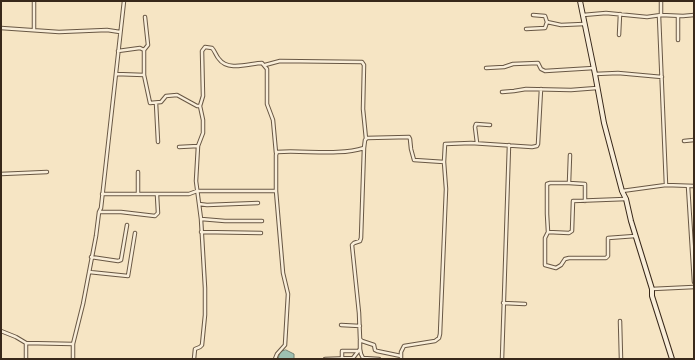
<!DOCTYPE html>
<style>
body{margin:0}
#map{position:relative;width:695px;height:360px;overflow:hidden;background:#f6e5c4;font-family:"Sorts Mill Goudy",serif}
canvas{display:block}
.frame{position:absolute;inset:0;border:2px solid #38281a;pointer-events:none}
</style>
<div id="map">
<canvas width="695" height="360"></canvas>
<div class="frame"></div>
</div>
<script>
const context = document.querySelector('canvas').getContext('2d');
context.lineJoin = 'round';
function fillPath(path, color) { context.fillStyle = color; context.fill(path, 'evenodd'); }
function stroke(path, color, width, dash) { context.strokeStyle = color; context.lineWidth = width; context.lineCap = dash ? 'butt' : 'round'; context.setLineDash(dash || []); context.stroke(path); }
const water = new Path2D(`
 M286,350L294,354V359H278L280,352Z`);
const street = new Path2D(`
 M661,1V15L659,16L666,185
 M533,15L545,16L547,22L561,25L584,24
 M583,15L606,13L647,17L661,15L683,16L694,15
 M678,16V40
 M1,28L59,32L107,30L120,32
 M526,29L545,28L547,22
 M34,30V1
 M619,35L620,14
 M144,50L148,45L145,17
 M118,51L140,48L144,50V75L150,103L161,102L166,96L177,95L197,106H200L203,96L202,51L205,47L212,48C215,51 216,56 219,59C228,72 251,63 262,63L267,69V104L273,120L276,153
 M265,65L280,61L362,62L364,65L363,109L366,139
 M486,68L504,67L513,64L538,63L541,69L545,71L594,68
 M116,74L144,75
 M595,74L618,73L662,77
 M502,92L514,91L526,89L571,90L597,88
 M156,103L158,142
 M684,141L694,140
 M477,143L475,127L476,124L490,125
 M198,146L203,133V120L200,106
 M179,147L198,146L196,181L201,219L205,288V315L202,345L200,347L195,349L194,359
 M364,148L361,238L360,241L354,243L352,245L359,313L360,339L362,341L374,345L375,350L377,351L401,356
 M570,155L569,183L585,184V201
 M138,172V194
 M1,174L47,172
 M688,186L694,282
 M622,191L666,185L694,186
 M102,194H189L197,191H276V155L277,152C304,150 339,156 364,148L365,140L367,138L409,137L410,139L411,149L414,160L444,162
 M626,199L573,201L572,231L569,233L548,232L545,238V265L556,268L561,265L565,259L569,258H606L608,256V238L635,236
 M199,204L207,205L258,203
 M99,212H121L155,216L158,213L157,195
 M201,219L225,221H262
 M201,232L261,233
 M548,232L547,214V184L550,183H569
 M91,257L118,261L121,260L127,225
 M89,272L128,276L135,233
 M652,289L694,287
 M503,303L525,304
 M620,321L621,359
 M341,325L360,326
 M1,331L16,337L26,343L73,344
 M26,343V359
 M360,349L361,354L363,358L379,359
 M342,358V351H357
 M353,358L360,349V340
 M73,359V344L83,304L96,236L99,212L101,208L124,1
 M275,359L277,354L285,345L288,294L283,273L276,191
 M325,359L353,358
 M401,359V352L404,346L435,341L439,338L440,334L446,189L444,162L445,144L471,143L532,147L537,146L538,144L541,89
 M502,359L509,145`);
const secondary = new Path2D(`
 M580,1L595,74L604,123L622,191L626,199L631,221L652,289V296L672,359`);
fillPath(water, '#9dbfb0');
stroke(water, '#758374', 1);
stroke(street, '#685744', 4.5);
stroke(secondary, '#38281a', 6);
stroke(street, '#f9eed9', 2.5);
stroke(secondary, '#f9eed9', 4);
</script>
